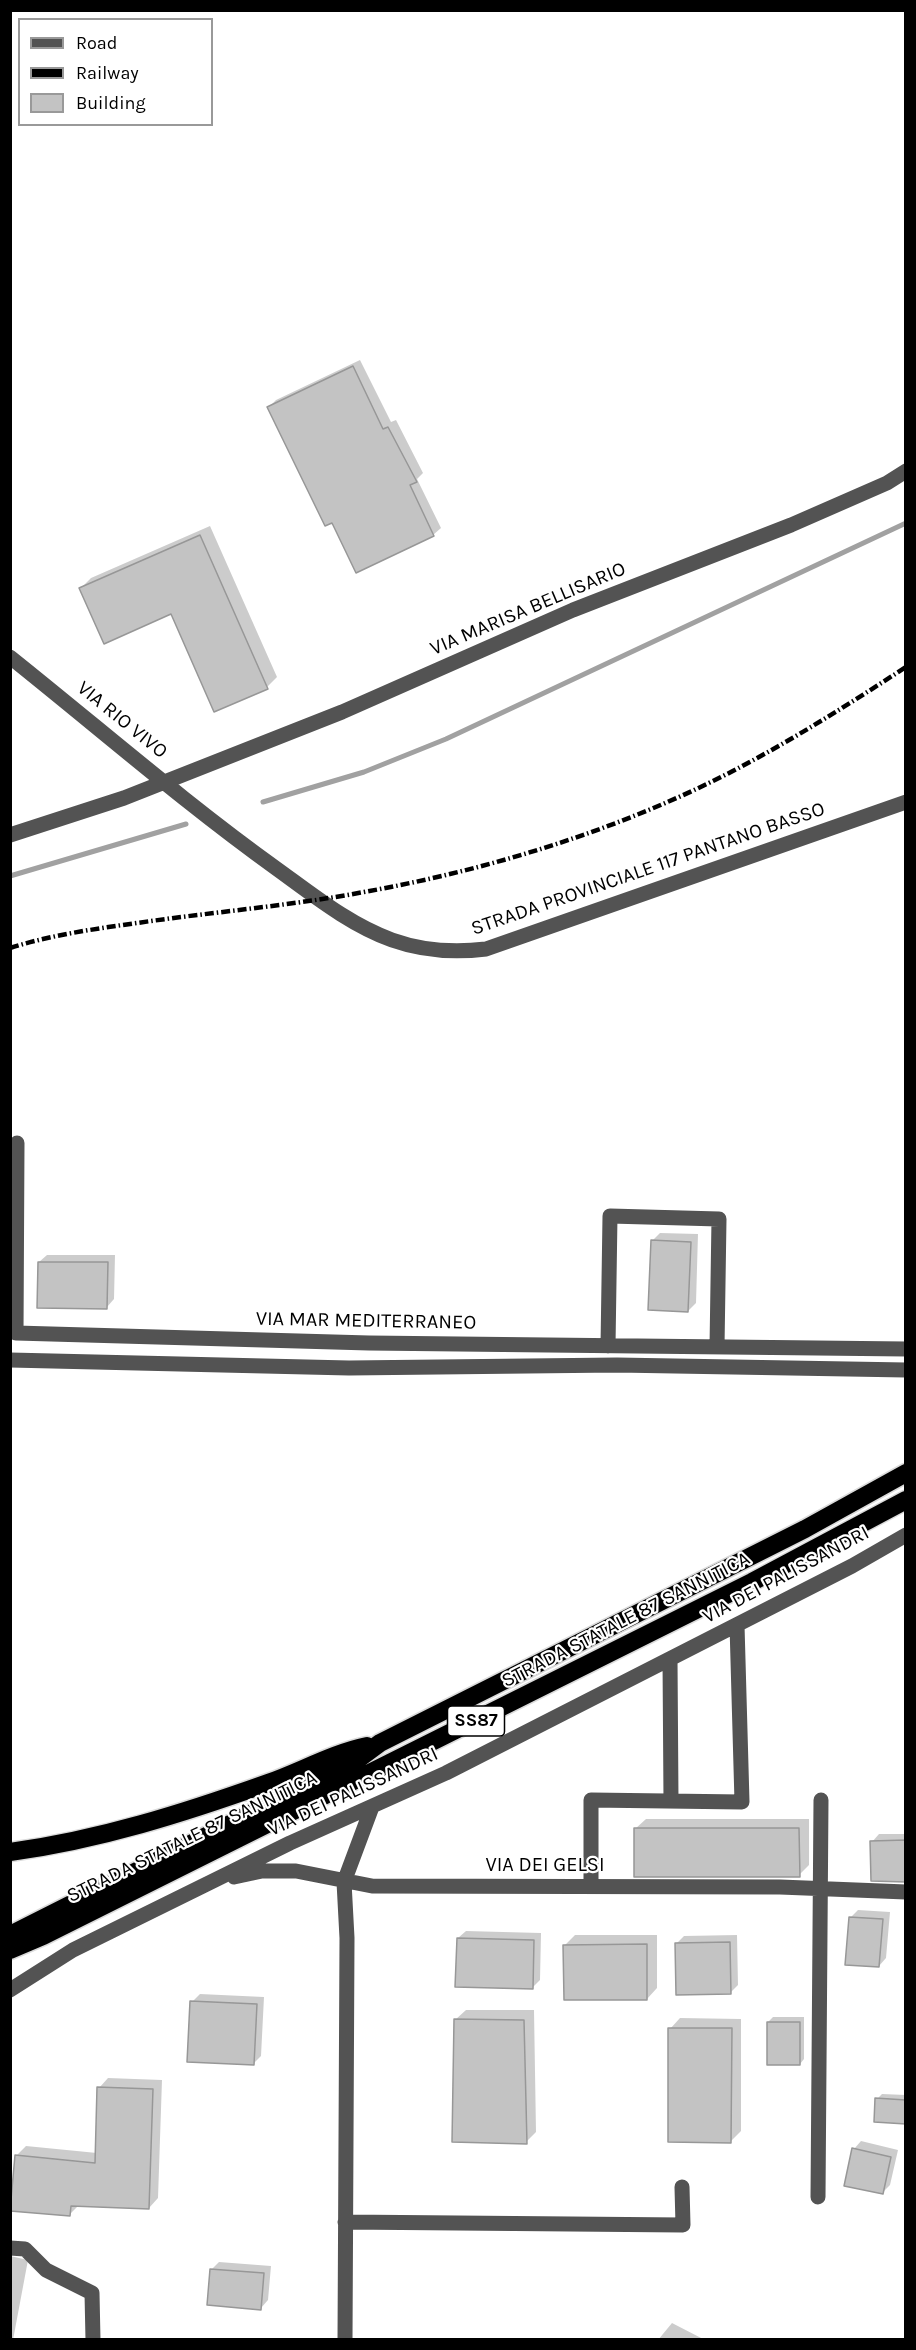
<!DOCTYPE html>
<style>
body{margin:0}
#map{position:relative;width:916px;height:2350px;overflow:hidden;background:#fff;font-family:Karla,sans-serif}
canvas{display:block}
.frame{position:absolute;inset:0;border:12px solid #000;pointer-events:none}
.legend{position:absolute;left:18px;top:18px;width:195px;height:108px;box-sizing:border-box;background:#fff;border:2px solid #999;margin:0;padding:8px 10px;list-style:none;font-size:18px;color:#000}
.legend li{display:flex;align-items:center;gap:12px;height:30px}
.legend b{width:30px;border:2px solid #999}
</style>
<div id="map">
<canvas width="916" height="2350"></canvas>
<div class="frame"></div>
<ul class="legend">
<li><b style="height:8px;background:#535353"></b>Road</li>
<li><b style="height:8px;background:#000"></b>Railway</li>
<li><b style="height:16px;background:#c3c3c3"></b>Building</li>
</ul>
</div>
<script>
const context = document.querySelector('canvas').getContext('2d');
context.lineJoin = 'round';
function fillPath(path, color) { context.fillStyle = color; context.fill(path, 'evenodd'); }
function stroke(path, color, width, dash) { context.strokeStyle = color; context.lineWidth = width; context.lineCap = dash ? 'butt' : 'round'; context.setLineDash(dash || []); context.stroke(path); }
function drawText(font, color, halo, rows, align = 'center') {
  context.font = font + ' Karla,sans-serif'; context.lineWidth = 4.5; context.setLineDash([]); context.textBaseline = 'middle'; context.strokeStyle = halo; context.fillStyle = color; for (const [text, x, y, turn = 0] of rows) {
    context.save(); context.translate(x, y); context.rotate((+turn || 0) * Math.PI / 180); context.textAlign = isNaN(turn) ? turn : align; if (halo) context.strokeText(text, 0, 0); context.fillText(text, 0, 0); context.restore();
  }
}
const shadow = new Path2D(`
 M360,360L391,422L396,420L423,473L417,479L441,528L433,535L332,521L269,407L276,400Z
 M210,526L277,677L267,687L172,612L81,588L91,578Z
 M660,1233L698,1234L696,1303L688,1311L652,1241Z
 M47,1255H115L114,1299L107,1307L39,1262Z
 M646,1819H809V1865L799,1875L635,1829Z
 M879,1834H906V1882L872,1842Z
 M858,1910L890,1912L886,1958L879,1966L851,1917Z
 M466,1931L541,1933L540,1980L532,1988L458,1938Z
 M575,1935H657V1988L647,1999L565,1945Z
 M737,1935L738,1985L730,1993L677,1943L684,1936Z
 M200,1994L264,1997L261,2056L253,2064L192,2002Z
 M466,2010H534L536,2132L526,2142L455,2020Z
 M773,2017H804V2059L800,2064L768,2022Z
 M680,2018L741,2019V2131L731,2141L670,2029Z
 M108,2078L162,2080L158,2198L149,2208L79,2205L69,2215L16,2156L26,2146L97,2153L99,2088Z
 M882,2094L906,2095V2122L877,2099Z
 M861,2141L898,2150L890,2185L883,2192L854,2149Z
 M10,2256L28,2260L13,2340H10Z
 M219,2262L271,2266L268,2300L261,2308L211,2270Z
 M672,2323L705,2340H658Z`);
const stream = new Path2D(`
 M263,802L364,772L446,739L906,523
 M10,876L186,824`);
const building = new Path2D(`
 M353,366L383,429L388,427L417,482L410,485L434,536L356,573L332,523L325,526L267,407Z
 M200,535L268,689L214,712L171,614L104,644L79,588Z
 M651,1240L691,1242L688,1312L648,1310Z
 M38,1262H108L107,1309L37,1308Z
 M634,1828H799L800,1877H634Z
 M906,1840V1882L871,1881L870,1841Z
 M849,1917L883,1919L879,1967L845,1965Z
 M457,1938L534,1940L533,1989L455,1987Z
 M730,1942L731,1994L676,1995L675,1943Z
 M647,1944V2000H564L563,1945Z
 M190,2001L257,2004L254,2065L187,2062Z
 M454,2019L524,2020L527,2144L452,2142Z
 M767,2022H800V2065H767Z
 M668,2028H732L731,2143L668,2142Z
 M97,2087L153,2089L149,2209L71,2206L70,2216L10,2211L15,2155L95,2163Z
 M875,2098L906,2100V2124L874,2122Z
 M852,2148L891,2157L883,2194L844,2186Z
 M210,2269L264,2273L261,2310L207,2305Z`);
const minor = new Path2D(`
 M10,657C99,728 185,803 277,869C313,895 350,925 392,940C423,951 454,953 486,949L906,802
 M10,835L124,798L342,712L573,610L791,525L887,483L906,471
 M17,1143L16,1333L369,1343L906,1349
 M608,1346L610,1216L719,1219L717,1347
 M10,1360L349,1368L617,1365L906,1370
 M670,1659L671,1801
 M234,1877L262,1871H296L372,1886L780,1887L906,1892
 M591,1886V1800L742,1802L737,1625
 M10,1990L73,1950L290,1843L446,1773L852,1566L906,1535
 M818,2197L821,1800
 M345,2222L683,2225L682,2187
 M10,2248L25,2249L46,2270L92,2293L93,2340
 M345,2340L347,1938L344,1882L372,1807`);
const highway = new Path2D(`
 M10,1852C99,1840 184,1813 268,1783C300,1772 333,1753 367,1746
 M10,1935L357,1760L380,1743L805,1529L906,1473
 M10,1950L43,1936L752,1582L906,1500`);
const rail = new Path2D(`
 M10,948C51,935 94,929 137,923C212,912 289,906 364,892C482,871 605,834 713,781C780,748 843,708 906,667`);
const shields = [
 [476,1721,57]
];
const shieldNames = [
 ["SS87",476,1721]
];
const streetNames = [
 ["VIA MARISA BELLISARIO",528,609,-23],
 ["VIA RIO VIVO",122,720,39],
 ["STRADA PROVINCIALE 117 PANTANO BASSO",648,869,-19],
 ["VIA MAR MEDITERRANEO",366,1321,1],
 ["VIA DEI PALISSANDRI",786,1575,-28],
 ["STRADA STATALE 87 SANNITICA",626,1620,-27],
 ["VIA DEI PALISSANDRI",353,1792,-25],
 ["STRADA STATALE 87 SANNITICA",192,1837,-26],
 ["VIA DEI GELSI",545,1865]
];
fillPath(shadow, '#0003');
stroke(stream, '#a1a1a1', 5);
fillPath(building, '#c3c3c3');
stroke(building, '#979797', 1.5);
stroke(highway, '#dbdbdb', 21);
stroke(minor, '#535353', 15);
stroke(highway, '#000', 18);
stroke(rail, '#000', 4.5, [9, 3, 1.5, 3]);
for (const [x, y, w] of shields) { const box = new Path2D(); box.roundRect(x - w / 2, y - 15, w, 30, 4.5); context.fillStyle = '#fff'; context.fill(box); stroke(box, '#000', 1.5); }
drawText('bold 18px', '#000', null, shieldNames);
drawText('20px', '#000', '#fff', streetNames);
</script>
